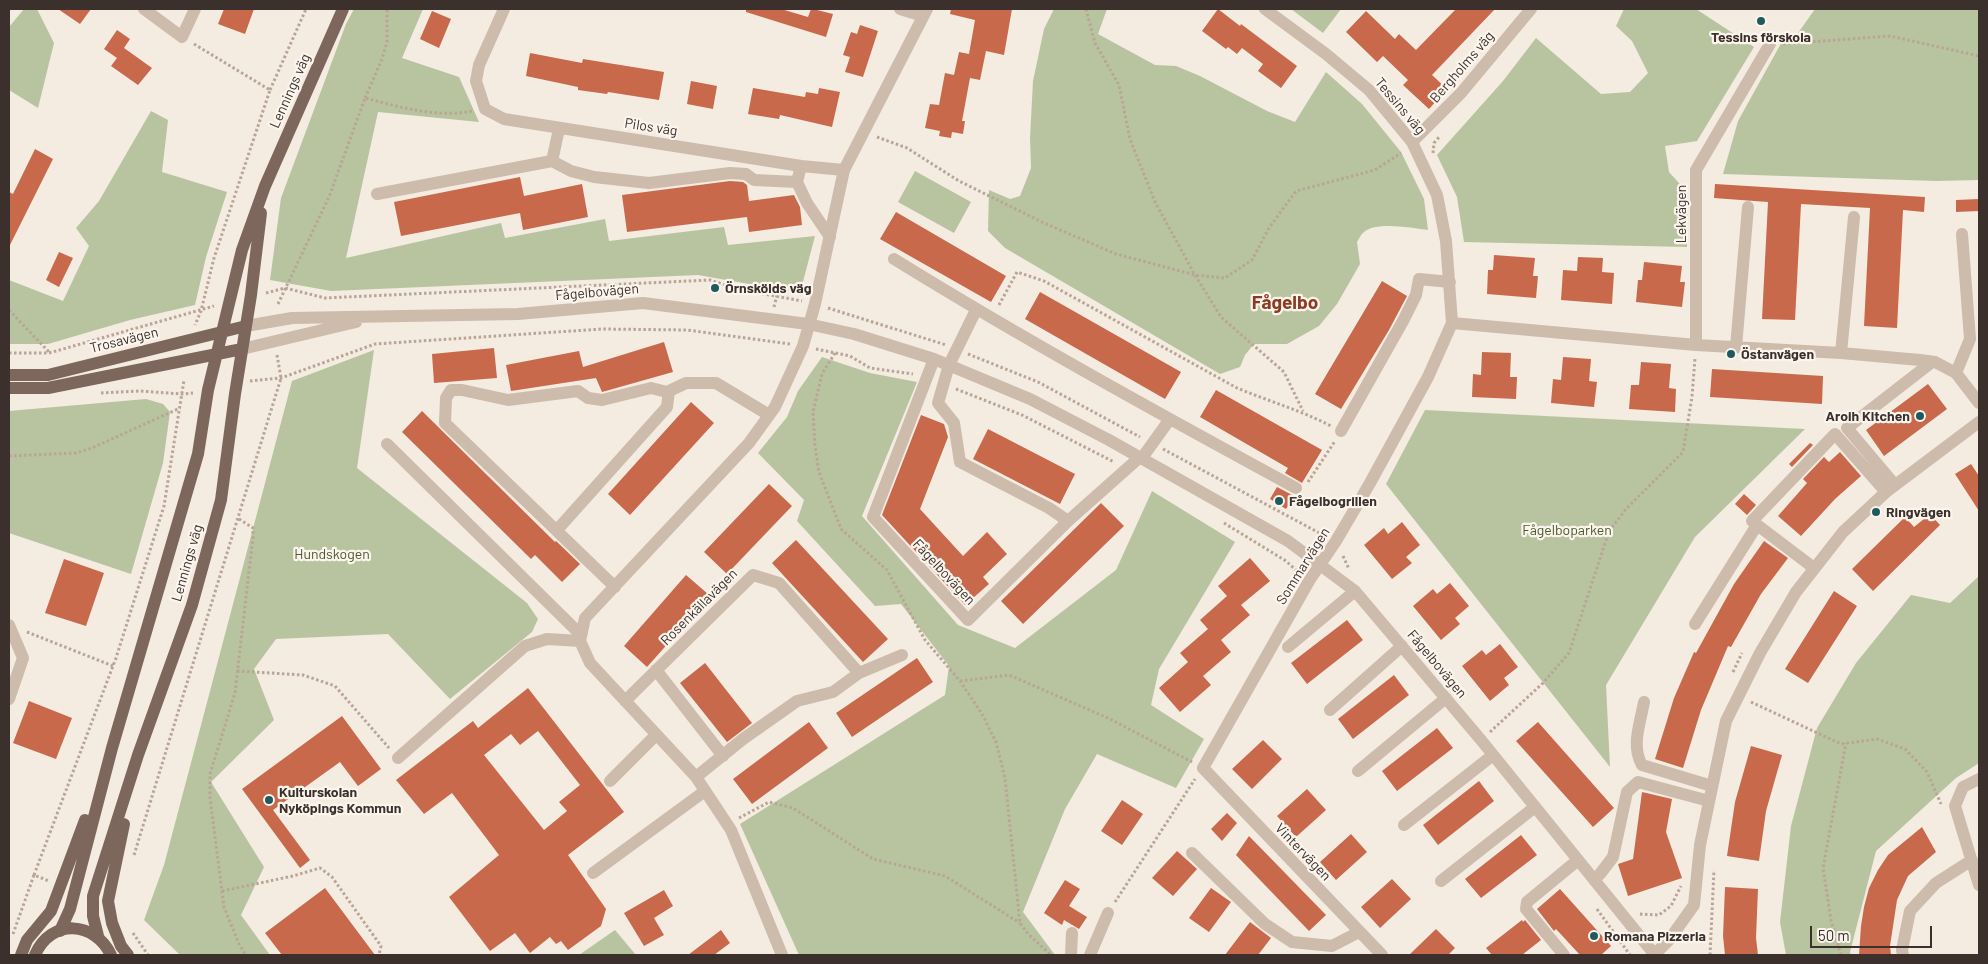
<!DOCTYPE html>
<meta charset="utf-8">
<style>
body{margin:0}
#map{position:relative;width:1988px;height:964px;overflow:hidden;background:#f4ebe1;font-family:Barlow,sans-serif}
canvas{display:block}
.frame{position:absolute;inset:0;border:10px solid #3b302b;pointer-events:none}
.scale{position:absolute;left:1810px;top:926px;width:122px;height:22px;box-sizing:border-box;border:2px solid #3b302b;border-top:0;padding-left:6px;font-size:15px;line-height:18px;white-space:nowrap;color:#3b302b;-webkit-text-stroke:4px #fbf5ee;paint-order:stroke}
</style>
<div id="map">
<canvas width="1988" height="964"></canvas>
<div class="frame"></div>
<div class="scale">50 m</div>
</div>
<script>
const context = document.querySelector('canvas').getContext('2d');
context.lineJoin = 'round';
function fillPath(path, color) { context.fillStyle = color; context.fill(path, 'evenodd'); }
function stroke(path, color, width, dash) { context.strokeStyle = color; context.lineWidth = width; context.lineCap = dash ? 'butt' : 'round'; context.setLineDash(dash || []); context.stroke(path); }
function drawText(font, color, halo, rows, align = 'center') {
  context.font = font + ' Barlow,sans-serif'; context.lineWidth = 4.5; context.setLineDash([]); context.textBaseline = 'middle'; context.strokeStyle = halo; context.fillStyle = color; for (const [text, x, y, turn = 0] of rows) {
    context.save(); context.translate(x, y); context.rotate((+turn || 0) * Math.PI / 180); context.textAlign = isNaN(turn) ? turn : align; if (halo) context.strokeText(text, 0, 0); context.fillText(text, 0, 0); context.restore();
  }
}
const green = new Path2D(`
 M24,9H37L54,43L38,108L9,90V27Z
 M354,9H423L402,58L459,77L479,122L378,112L346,258L501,223L505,238L605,219L609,241L724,227L728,245L815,236L800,293L698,275L331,291L270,280L281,198L346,24Z
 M1054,9H1107L1098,34L1155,65L1176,66L1200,76L1267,111L1295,122L1326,72L1362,104L1401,152L1424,199L1428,230C1413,228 1376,221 1364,232C1361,234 1359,239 1357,242L1360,264L1337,304L1319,326L1287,344H1254L1245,355L1240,367L1220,374L1005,248L988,231L989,190L1010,199L1020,196L1031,168L1030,138L1033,81L1044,29Z
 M1291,9H1341L1323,33Z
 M1624,9H1696L1754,47L1697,141L1665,146L1669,172L1688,193L1687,247L1464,242L1457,197L1437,155L1503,81L1536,38L1601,94L1630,92L1648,73L1632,41L1616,26Z
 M1815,9H1979V180L1936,181L1723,174L1738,121L1784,38L1798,33Z
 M151,111L168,120L162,172L227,192L206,257L195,305L130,320L48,344H9V280L63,301L89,246L76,228L99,201Z
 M915,171L971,202L954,233L898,202Z
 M374,350L357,468L527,603L538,619L532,632L450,699L388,634L276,639L254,669L274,720L211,782L264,867L241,915L270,955H180L144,920L164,865L292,381Z
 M822,357L870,373L917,382L862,516L958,625L1015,648L1116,570L1152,491L1235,542L1159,669L1151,705L1204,739L1176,788L1097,754L1065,809L1023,912L1055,955H799L740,824L945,695L949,666L901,604L875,606L797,521L804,500L758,453L787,417L798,391Z
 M146,399L163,404L170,412L163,463L131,574L9,533V411Z
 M1425,410L1805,429L1695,537L1606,685L1610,767L1386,484Z
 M1979,576V763L1956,778L1876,851L1850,952L1851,955H1786L1780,922L1791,826L1817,728L1856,663L1911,595L1950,603Z
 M615,930L636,955H579Z`);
const building = new Path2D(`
 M58,9H91L80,24Z
 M224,9H254L245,34L218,24Z
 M746,9H781L808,17L811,9H813L833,14L826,37L746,12Z
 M951,9H1012L1004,55L986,51L980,80L970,78L962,121H965L963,134L952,132L951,138L939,136L940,131L925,128L930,104L939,105L945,73L954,75L959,52L969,54L975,20L950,14Z
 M1218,9L1240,26L1241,24L1297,66L1281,88L1258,71L1263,64L1242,48L1237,54L1228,47L1226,49L1202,31Z
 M1456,9H1495L1432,75L1447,89L1429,109L1403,85L1408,80L1383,56L1377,62L1346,32L1366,11L1395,39L1399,34L1416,50Z
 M432,11L451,19L439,48L420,39Z
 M860,25L878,31L863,77L845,72L850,57L843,55L851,32L857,34Z
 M117,30L130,39L124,48L152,68L138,85L111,66L117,58L104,49Z
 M530,53L582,63L583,59L664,72L659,100L608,92L607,94L578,90V87L526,76Z
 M691,81L717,86L713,109L687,104Z
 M753,88L805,97L806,92L818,94L819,88L840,92L832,127L780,115L779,119L748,114Z
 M35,149L53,159L9,247V192L13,194Z
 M520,177L524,196L582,184L588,217L523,230L520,213L401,236L394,202Z
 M730,181L743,182L747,185L749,201L794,195L800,207L802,225L749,232L747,217L627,232L622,195Z
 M1715,184L1925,197L1924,212L1903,210L1897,328L1864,326L1870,208L1801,204L1795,320L1762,319L1768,202L1714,198Z
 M1979,199V211L1956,212V200Z
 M896,212L1006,276L991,302L880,239Z
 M59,252L73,258L59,287L46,280Z
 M1494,255L1535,258L1533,276H1538L1536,298L1487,294L1488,270H1493Z
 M1578,257L1603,258L1602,272L1614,273L1612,304L1561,300L1563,270L1577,271Z
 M1644,262L1682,266L1680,282H1685L1682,307L1636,302L1638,280H1642Z
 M1382,281L1407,296L1389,330L1341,409L1315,394Z
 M1040,292L1181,372L1165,399L1025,319Z
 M664,342L673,372L602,392L596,378L511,391L506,365L579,351L583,367Z
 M494,348L497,378L434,383L432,354Z
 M1482,352L1511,353L1510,377H1517L1516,399L1472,397L1473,374L1481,375Z
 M1563,357L1591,359L1589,381L1597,382L1594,407L1551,403L1553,379L1561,380Z
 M1641,362L1671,364L1669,388L1676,389L1675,412L1629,409L1631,385H1639Z
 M1712,369L1823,376L1822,404L1710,397Z
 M1928,384L1947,409L1884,456L1866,430Z
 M1216,390L1322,450L1302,483L1285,473L1288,468L1200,417Z
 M691,402L714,423L630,515L608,494Z
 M422,411L555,542L556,541L580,564L562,582L535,555L531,559L402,432Z
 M921,415L944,424L948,437L920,509L963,556L987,532L1007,554L983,577L989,584L965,605L882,515Z
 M988,429L1075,474L1060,504L973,459Z
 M1810,443L1813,445L1792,467L1789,464Z
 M1840,452L1861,476L1835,499L1801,536L1778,516L1807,483L1803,479L1824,457L1829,462Z
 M1971,464L1979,476V511L1955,474Z
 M769,484L792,506L727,574L704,552Z
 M1277,487L1294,496L1286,509L1270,499Z
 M1744,494L1756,505L1747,515L1735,504Z
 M1101,503L1124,526L1023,624L1001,601Z
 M1930,514L1940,525L1873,591L1852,569L1905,517L1914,527Z
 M1402,522L1420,545L1406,557L1412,563L1392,579L1364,545L1384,528L1388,534Z
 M796,540L888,639L863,662L772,563Z
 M1764,541L1788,558L1761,594L1731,647L1728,646L1701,710L1683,768L1655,759L1674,698L1694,652L1696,653L1734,584Z
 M1250,558L1270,581L1241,605L1250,615L1221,640L1231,652L1203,676L1211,685L1180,712L1159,688L1188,662L1180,653L1208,629L1200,620L1227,596L1218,586Z
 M64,559L104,573L86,626L45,613Z
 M686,575L708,594L694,609L696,612L647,667L624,646Z
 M1450,583L1469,606L1455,618L1460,624L1441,640L1413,606L1433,589L1437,594Z
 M1834,591L1857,606L1808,683L1785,669Z
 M1347,620L1363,640L1307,684L1291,663Z
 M1500,644L1518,667L1504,678L1509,685L1490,701L1462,666L1482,650L1486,655Z
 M917,658L933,682L852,737L836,713Z
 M705,663L752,723L727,742L680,683Z
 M1394,675L1409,695L1353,739L1338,719Z
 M528,688L624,812L568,855L606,909L601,926L568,950L561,941L556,944L550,937L530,953L515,933L490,951L449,897L499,855L452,793L424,814L396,780L473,721L478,728ZM538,731L580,785L559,802L567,811L544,830L484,755L511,734L520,745Z
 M29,701L72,718L56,759L13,743Z
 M342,716L381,769L358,786L340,762L273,810L310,860L300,868L242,789Z
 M809,722L828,748L752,804L733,779Z
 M1538,722L1614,808L1593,827L1516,741Z
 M1437,728L1453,748L1397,791L1382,771Z
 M1263,740L1282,759L1252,789L1232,769Z
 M1751,746L1782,755L1766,811L1759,861L1727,856L1735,802Z
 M1479,781L1494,801L1438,845L1423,825Z
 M1307,789L1326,810L1296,837L1277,816Z
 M1642,792L1672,799L1666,832L1682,878L1628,896L1618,864L1633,859Z
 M1122,800L1143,814L1122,845L1101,831Z
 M1227,813L1237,823L1222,841L1211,829Z
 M1922,827L1936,852L1908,876L1897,900L1890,946L1891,955H1859L1861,926L1864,907L1869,888L1878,870L1888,855Z
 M1351,834L1367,852L1336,880L1320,862Z
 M1521,835L1537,855L1481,898L1465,879Z
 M1249,836L1326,915L1309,931L1236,855Z
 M1177,851L1197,869L1173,896L1152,878Z
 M1392,879L1411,899L1380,928L1361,907Z
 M1065,880L1080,889L1069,906L1087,917L1079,929L1064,920L1062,925L1044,913Z
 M1725,887L1758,889L1756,938L1758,955H1725L1723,936Z
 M325,888L375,955H282L265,933Z
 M1211,888L1231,902L1209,932L1189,918Z
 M1560,889L1611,946L1601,955H1580L1556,929L1554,931L1537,909Z
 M664,890L673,906L654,918L664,935L644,946L624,913Z
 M1522,920L1523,922L1525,920L1541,940L1522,955H1492L1486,948Z
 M1250,922L1271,938L1258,955H1225Z
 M1436,929L1455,948L1448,955H1409Z
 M721,930L730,943L714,955H688Z`);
const path = new Path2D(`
 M1086,9L1095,43L1119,85L1130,139L1155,202L1195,275L1221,317L1284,372L1303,411
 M194,44L270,90L214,258L201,311L195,325
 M1783,44L1890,36L1979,56
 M270,90L306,9
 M365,98L382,59L387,42V9
 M877,137L907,148L959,181L1044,223L1116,254L1195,275L1225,278L1252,260L1269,228L1296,191L1375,170L1401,153
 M1433,153L1434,143L1440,136
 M266,293L285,288L325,298L710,280L737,289L802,301
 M278,304L329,197L365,98C400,107 436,118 472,111
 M999,305L1017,272L1044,281L1237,388C1268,401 1300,410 1331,426
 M774,307L777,295
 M828,308L946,345
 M9,310L49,352
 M816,349L850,356L870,368L913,374
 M9,353H49L214,306
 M835,353L822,374L813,412L815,446L819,472L841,529L887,570L925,640L960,681L982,714L996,742L1005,778L1020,923L1028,934L1051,955
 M968,354L1038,382L1140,437
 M250,381L281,378L375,344L602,329L687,330L790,344
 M956,389L1022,415L1114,462
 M101,393L140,391L182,394L193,393
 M1163,449L1325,536
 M9,456L76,453L92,448L180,408
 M1308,482L1335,441
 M239,519L253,528V537L235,693L210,774V798L224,907L239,944L246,955
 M1224,523L1286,561L1298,572
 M1343,556L1349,569
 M27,632L113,666
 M237,671L303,675L335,686L389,748
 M1733,672L1742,653
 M960,681L1009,675L1110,719L1192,762
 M1751,702L1841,744L1877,739L1905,749L1927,772L1941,804
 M1490,732L1543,683L1569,653L1609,531L1626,509L1683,452L1692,397L1695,358
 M739,818L769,802L793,808L873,859L945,876L1020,923
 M134,855L281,378L277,355
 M34,875L116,658L164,506L184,380
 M222,891L293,876L320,868L332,877L381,946L379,955
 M1115,902L1195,779
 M1597,909L1630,955
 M1640,914L1659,915L1671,906L1681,886
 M133,933L148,955
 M13,934L34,875L49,881
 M1710,955L1714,870
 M1841,955L1831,920L1823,868L1846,743`);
const minor = new Path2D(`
 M144,9L182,37L195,9
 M504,9L479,65L476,81L485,109L504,119L801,166L844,170
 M900,9L923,16
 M1265,9L1326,54L1369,90L1412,142L1437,195L1446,241L1452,323L1428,377L1370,483L1336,541L1309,581L1203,768L1382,955
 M1412,142L1461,93L1531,9
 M552,161L571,171L594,177L649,183L730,173L746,174L754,180L797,182L801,166
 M797,182L807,203L830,237
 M377,194L552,161L559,129
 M894,259C1025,340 1160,414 1296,488
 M976,310L949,365L938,403L954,423L960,462L1049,508L1068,521
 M1452,323L1696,345L1841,353L1920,360L1935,362L1956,373L1979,403
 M246,326L292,318L518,314L643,303L808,324L854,334L934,359L1030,399L1109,440L1288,541L1355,591L1481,740L1655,955
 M1696,345V170L1770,44
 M1736,347L1748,207
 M242,349L356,322
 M1841,353L1854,217
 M934,359L873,517L968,620L1068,521L1140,457
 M1956,373L1970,339L1962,234
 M1341,431L1403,321L1416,295L1419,279L1450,282
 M387,444L581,635
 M1142,458L1170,419
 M1895,485L1847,428L1932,362
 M557,530L667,407L669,391
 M1814,568L1752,521L1835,434L1886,492
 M615,587L445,423L446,398L451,390H462L508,400L578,391L588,398L602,400L651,388L667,392L686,383H716L769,415
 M1695,624L1757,525
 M9,625L23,658L9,699
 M580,641L585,618L749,443L775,407L803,346L815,304L844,170L927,9
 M580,641L590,663L696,777L731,830L782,955
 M1288,647L1355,591
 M656,670L723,756
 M625,701L753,575L779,583L859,673
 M1644,702C1640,724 1631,746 1642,765L1712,786
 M1330,710L1402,646
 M398,758L525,646L547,639L580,641
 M1358,771L1446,698
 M696,777L743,739L797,701L833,692L859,673L902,655
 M1979,779L1963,787L1955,806L1979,885
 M610,781L656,735
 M1404,825L1493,755
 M1192,853L1265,924L1292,942L1332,946L1359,932
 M593,873L705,791
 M1594,880L1600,874L1613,857L1627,792L1638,782L1709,801
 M1441,881L1535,807
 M1071,955L1072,933
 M1090,955L1108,913
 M1564,955L1526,909L1527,902L1578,860
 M1654,955L1669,940L1694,905L1700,845L1726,721L1760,653L1796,592L1843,532L1886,492L1979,422
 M1903,955L1902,950L1910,911L1936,883L1972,860`);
const major = new Path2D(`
 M9,375H48L246,326
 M9,388H48L242,349
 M124,824L108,901L112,923L121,946L128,955
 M60,931L70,909L112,748L198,454L208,390L242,250L265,186L343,9
 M98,936L93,916V896L138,755L192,605L221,500L235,394L251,295L261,213
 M21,955L27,940L51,911L85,820
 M35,955C51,918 95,921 111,955`);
const markers = [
 [1761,21,5,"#1f5a5e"],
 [715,288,5,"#1f5a5e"],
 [1731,354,5,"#1f5a5e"],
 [1920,416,5,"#1f5a5e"],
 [1279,501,5,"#1f5a5e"],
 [1876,512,5,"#1f5a5e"],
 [269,800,5,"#1f5a5e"],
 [1594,936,5,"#1f5a5e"]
];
const poiNames = [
 ["Tessins förskola",1761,37,"center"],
 ["Örnskölds väg",725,288],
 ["Östanvägen",1741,354],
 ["Aroih Kitchen",1910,416,"right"],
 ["Fågelbogrillen",1289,501],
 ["Ringvägen",1886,512],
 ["Kulturskolan",279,792],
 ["Nyköpings Kommun",279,808],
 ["Romana Pizzeria",1604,936]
];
const streetNames = [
 ["Bergholms väg",1462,67,-49],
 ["Lennings väg",290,91,-66],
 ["Tessins väg",1400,106,50],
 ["Pilos väg",651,127,9],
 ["Lekvägen",1681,214,-90],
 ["Fågelbovägen",597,292,-5],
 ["Trosavägen",124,340,-14],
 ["Lennings väg",187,563,-74],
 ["Sommarvägen",1303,566,-58],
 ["Fågelbovägen",944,572,47],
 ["Rosenkällavägen",699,607,-45],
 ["Fågelbovägen",1437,664,50],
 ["Vintervägen",1303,852,46]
];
const parkNames = [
 ["Fågelboparken",1567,530],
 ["Hundskogen",332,554]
];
const districtNames = [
 ["Fågelbo",1285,303]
];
fillPath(green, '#b8c4a0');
fillPath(building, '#c8694b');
stroke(path, '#b9a596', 3, [2.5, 2.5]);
stroke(minor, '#cdbbac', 12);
stroke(major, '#7d675c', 12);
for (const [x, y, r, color] of markers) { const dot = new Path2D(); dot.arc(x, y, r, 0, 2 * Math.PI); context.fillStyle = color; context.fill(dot); stroke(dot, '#fbf5ee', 2); }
drawText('bold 14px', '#3b302b', '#fbf5ee', poiNames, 'left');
drawText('14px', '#3b302b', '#fbf5ee', streetNames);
drawText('14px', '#4a5a2e', '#fbf5ee', parkNames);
drawText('bold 19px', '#8c3b22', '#fbf5ee', districtNames);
</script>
